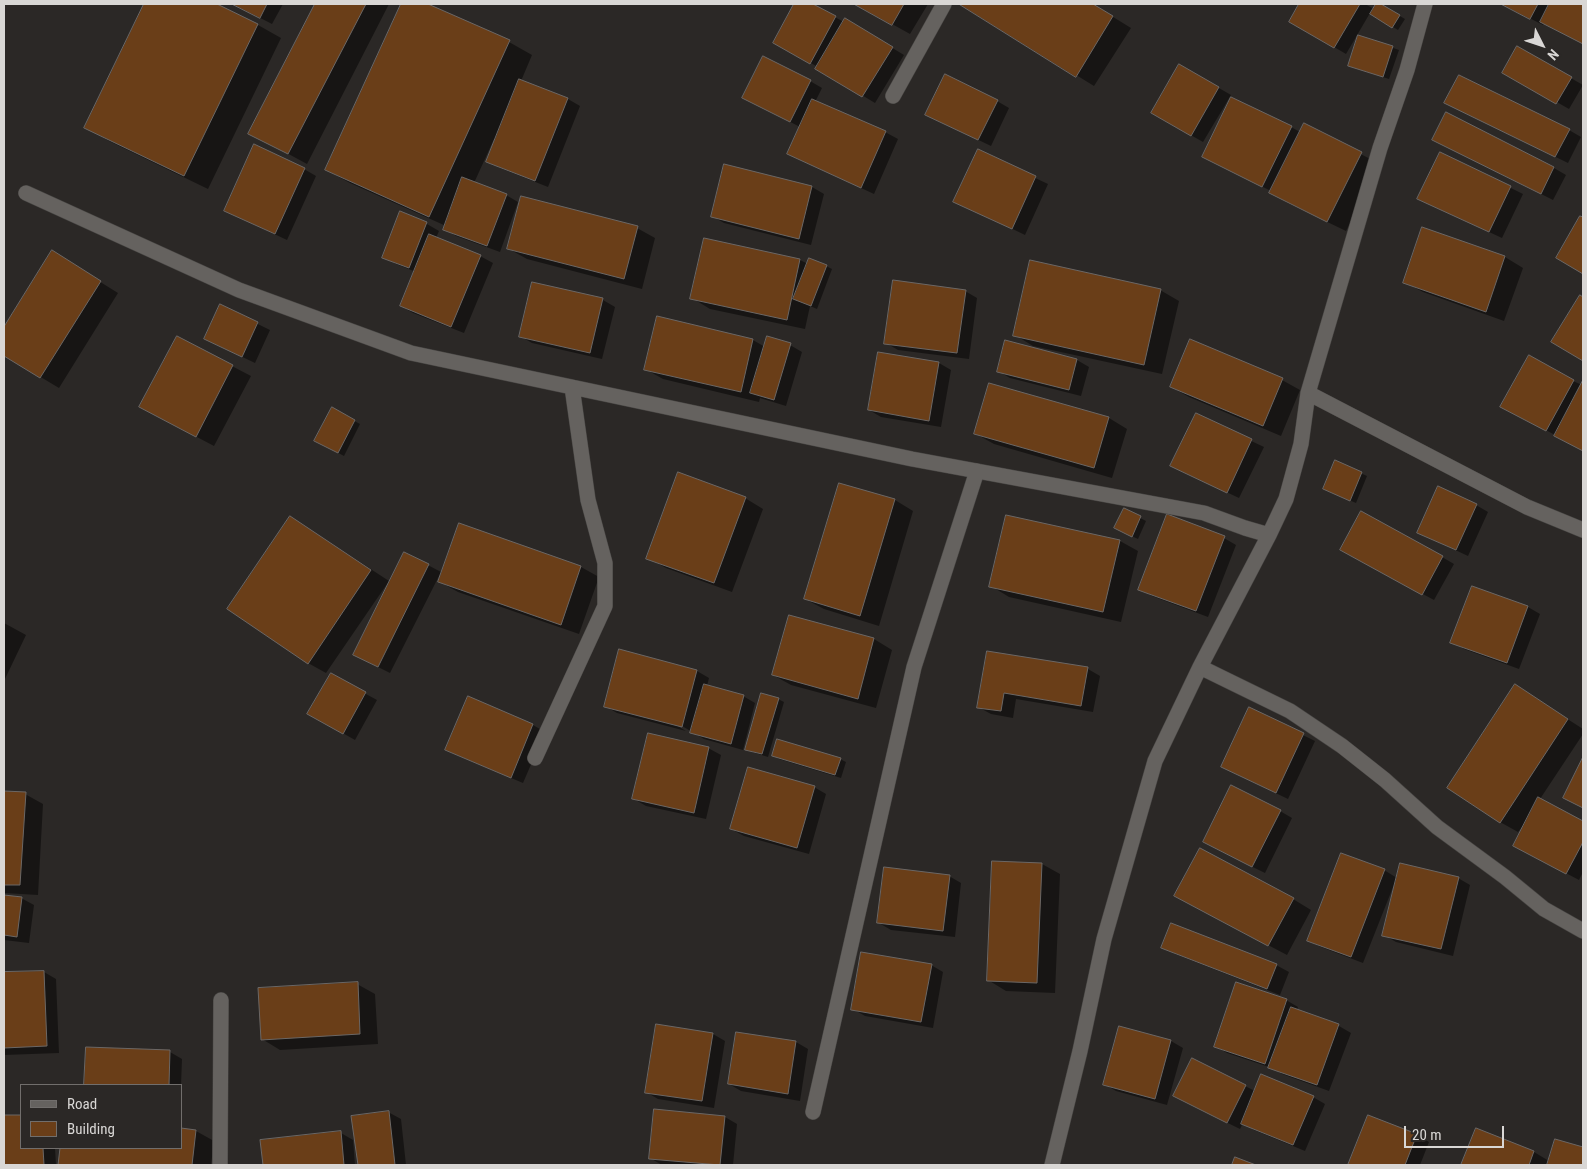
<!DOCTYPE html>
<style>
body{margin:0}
#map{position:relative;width:1587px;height:1169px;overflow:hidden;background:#2b2826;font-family:"Roboto Condensed",sans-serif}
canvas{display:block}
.frame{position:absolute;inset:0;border:5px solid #d9d7d5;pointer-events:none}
.legend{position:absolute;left:20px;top:1084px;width:162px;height:65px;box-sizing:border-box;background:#2b2826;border:1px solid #716e6c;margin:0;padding:6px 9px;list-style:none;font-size:15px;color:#d9d7d5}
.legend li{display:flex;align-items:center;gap:10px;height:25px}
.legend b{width:25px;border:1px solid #716e6c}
.north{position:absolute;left:1517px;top:20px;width:50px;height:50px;-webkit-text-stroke:4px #2b2826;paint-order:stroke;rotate:131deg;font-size:14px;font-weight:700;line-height:20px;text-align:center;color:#d9d7d5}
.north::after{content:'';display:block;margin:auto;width:18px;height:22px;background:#d9d7d5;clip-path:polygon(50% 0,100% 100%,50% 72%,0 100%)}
.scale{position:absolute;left:1404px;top:1126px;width:100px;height:22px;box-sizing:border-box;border:2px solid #d9d7d5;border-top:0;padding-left:6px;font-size:15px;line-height:18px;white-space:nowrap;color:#d9d7d5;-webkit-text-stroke:4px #2b2826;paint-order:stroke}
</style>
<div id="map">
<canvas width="1587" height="1169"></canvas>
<div class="frame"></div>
<ul class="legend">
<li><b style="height:6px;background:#65625f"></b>Road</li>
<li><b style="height:14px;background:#6a3e18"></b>Building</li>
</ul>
<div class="north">N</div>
<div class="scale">20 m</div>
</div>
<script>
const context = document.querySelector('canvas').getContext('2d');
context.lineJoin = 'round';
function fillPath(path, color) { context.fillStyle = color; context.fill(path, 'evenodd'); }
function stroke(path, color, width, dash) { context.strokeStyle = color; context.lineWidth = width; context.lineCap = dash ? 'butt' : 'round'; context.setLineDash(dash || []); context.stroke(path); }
const shadow = new Path2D(`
 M145,4H214L258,25L281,38L208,189L109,141L85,127Z
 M233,4H283L272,24Z
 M316,4H389L307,164L250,133Z
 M402,4H425L509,42L532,55L521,81L568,99L580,106L548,187L500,168L488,161L496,140L494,139L474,183L506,195L518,202L500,252L456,236L444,229L446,226L350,183L326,170Z
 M796,4H810L844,22L846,20L904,55L875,103L817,68L818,67L775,43Z
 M856,4H928L910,34Z
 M961,4H1092L1131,28L1094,86Z
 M1301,4H1365L1374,9L1379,4L1405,19L1398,30L1370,13L1346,54L1290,21Z
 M1502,4H1583V44L1544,23L1543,25Z
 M1359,36L1399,50L1389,79L1349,66Z
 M1518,48L1583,85L1569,109L1504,72Z
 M1179,65L1231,95L1203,142L1152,113Z
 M810,81L822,88L815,102L885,132L898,139L874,194L788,154L800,127L756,104Z
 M997,101L1009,108L991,146L939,121Z
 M1458,109L1569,130L1581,137L1568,163Z
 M1304,125L1380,164L1346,231L1288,203L1270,192L1271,191L1203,157L1291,127L1300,132Z
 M1446,146L1554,168L1566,175L1553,200Z
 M978,151L1048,184L1025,235L955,201Z
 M1440,153L1523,194L1502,238L1431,205Z
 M725,166L812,187L824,194L811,245L724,223L712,216Z
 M304,169L316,176L287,240L238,217Z
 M401,213L427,224L439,231L436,238L480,256L493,263L464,333L413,313L401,306L416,272L396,264L384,257Z
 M1581,217L1583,219V272L1557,257Z
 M637,228L655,238L642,289L527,259L509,249Z
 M52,252L118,293L59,388L4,355V329Z
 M1505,257L1523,268L1504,321L1423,292L1404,282Z
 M800,260L808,264L826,266L832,269L817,309L810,306L805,329L710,309L692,298Z
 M1160,290L1179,301L1162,374L1033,346L1015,335Z
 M965,291L977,298L969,359L898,350L886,343Z
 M1581,297L1583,298V360L1553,342Z
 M603,300L615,307L602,359L532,343L520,336Z
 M221,306L270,330L255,363L205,339Z
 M658,317L753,340L765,347L790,345L802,352L786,406L760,398L759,402L663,379L645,369Z
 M178,338L251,376L214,446L159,417Z
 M1191,341L1282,380L1300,390L1281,436L1189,397L1171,387Z
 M879,353L939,363L951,370L941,427L881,417L869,410Z
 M1077,360L1089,367L1081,396L1010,378L998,371Z
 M1573,381L1582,385L1583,382V450L1514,413Z
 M990,385L1109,418L1127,429L1112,478L994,444L976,434Z
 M332,409L360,424L344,456L316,441Z
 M1196,415L1264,447L1239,498L1184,472Z
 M1336,462L1367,476L1356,503L1324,489Z
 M840,484L895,500L913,511L879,626L824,609L805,599Z
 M745,498L763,509L732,592L666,568L648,558Z
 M1476,505L1488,512L1468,556L1419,533Z
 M1125,510L1146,521L1138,539L1121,531Z
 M291,517L389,581L326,673L308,663Z
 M459,525L581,567L599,577L579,634L458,592L440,582Z
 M1224,538L1236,545L1208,617L1152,596L1140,589Z
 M1120,541L1138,551L1121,622L1009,597L991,586Z
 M405,553L441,572L390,673L366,661Z
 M1354,557H1442L1454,564L1434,600Z
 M1528,607L1540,614L1519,669L1464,649L1452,642Z
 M789,616L874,639L892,650L876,708L791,685L773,675Z
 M4,623L26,635L4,681Z
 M620,651L697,671L709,678L707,686L743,696L755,703L743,750L704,739L677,723L676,725L686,731L617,713L605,706Z
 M988,652L1088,669L1100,676L1093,712L1016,699L1013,718L991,714L978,707Z
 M331,675L377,700L355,740L309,714Z
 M1516,686L1583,729V734L1540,799L1583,822V872L1579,880L1526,852L1524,828L1522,827L1518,832L1500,822Z
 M469,698L533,725L545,732L523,783L459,756L447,749Z
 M778,699L784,702L768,757L752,752L746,749Z
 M1250,709L1315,741L1288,799L1234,773Z
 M708,748L721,755L706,819L646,806L634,799Z
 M773,755L840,759L846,762L841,778L779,759Z
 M814,787L826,794L809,854L744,836L731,829Z
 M4,793L25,794L43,804L38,895L4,893Z
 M1280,811L1292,818L1265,873L1216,849Z
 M1042,864L1060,874L1055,993L1006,991L988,980Z
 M1384,870L1397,878H1458L1470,885L1453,956L1396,942L1384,935L1396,882H1395L1363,963L1321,947L1309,941Z
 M949,876L961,883L955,937L891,930L879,923Z
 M4,896L21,898L34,905L29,943L4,940Z
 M1293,899L1311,910L1287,955L1194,906Z
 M1163,947L1276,965L1289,972L1280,995L1175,954Z
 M931,965L943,972L933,1028L865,1016L853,1009Z
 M44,972L56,979L59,1053L4,1055V974Z
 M357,984L375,994L378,1044L280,1050L262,1039Z
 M1286,1000L1298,1007L1297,1010L1339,1026L1351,1033L1329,1091L1282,1074L1272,1068L1227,1053L1215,1046Z
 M1120,1027L1171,1041L1183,1048L1167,1105L1116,1091L1104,1084Z
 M737,1033L796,1042L808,1049L800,1101L741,1091L729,1084Z
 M713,1034L725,1041L714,1108L658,1099L646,1092Z
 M88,1048L170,1052L182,1059L181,1085H86Z
 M1193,1060L1255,1091L1313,1097L1325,1104L1305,1151L1254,1130L1243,1123L1240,1129L1187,1103Z
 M655,1111L725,1117L737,1124L733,1165H662L650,1158Z
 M388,1112L401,1119L406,1165H359L353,1117Z
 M4,1116H21V1148H55L56,1165H4Z
 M1369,1116L1417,1135L1429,1142L1420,1165H1350Z
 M1476,1129L1534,1152L1549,1161L1555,1140L1583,1149V1165H1462Z
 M196,1131L214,1141L211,1165H59L61,1148H181Z
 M341,1133L353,1140L355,1165H264L261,1141Z`);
const building = new Path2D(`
 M144,4H217L258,24L184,176L84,128Z
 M232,4H267L260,18Z
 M315,4H366L288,154L248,134Z
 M401,4H428L510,40L429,217L325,170Z
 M794,4H813L836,16L810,64L773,43Z
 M854,4H904L892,25Z
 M959,4H1093L1113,16L1076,77Z
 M1299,4H1360L1334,48L1289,22Z
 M1376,4H1381L1400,15L1392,28L1370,14Z
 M1501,4H1538L1530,19Z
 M1549,4H1583V44L1540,22Z
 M845,18L893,47L862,97L815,69Z
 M1358,35L1393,46L1383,77L1348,66Z
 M1517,46L1572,77L1556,104L1502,73Z
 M763,56L811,80L790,122L742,98Z
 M1179,64L1219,87L1191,136L1151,113Z
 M945,74L998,100L978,140L925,115Z
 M1459,75L1570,129L1555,157L1444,103Z
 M519,79L568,98L535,181L486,162Z
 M1231,97L1292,126L1262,187L1202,157Z
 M812,99L886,131L861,188L787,154Z
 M1446,112L1554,167L1541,194L1432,140Z
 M1304,123L1362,152L1327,222L1269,193Z
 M254,144L305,168L275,234L224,211Z
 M978,149L1036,176L1012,229L953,202Z
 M1440,152L1511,186L1489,232L1417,199Z
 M724,164L812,186L799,239L711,217Z
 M462,177L507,194L487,246L443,230Z
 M521,196L638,226L624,279L507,249Z
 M400,211L427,222L409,268L382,258Z
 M1580,216L1583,217V274L1556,258Z
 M1422,227L1505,256L1486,312L1403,283Z
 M429,234L481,255L451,327L400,306Z
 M704,238L800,259L787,320L690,299Z
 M52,250L101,281L40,378L4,356V327Z
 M809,258L827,265L811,306L793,299Z
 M1030,260L1161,289L1144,365L1013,336Z
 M893,280L966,290L957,353L884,344Z
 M532,282L603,298L590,353L519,337Z
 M1580,295L1583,297V361L1551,342Z
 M220,304L258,322L242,357L204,339Z
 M657,316L753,339L741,392L644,370Z
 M177,336L233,365L196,437L139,407Z
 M767,336L791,343L774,400L750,393Z
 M1190,339L1283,378L1263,426L1170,387Z
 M1005,340L1077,359L1069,390L997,372Z
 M878,352L939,362L929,421L868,410Z
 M1529,355L1574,380L1546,431L1500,407Z
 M1583,380V451L1554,436Z
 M989,383L1109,417L1094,468L974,434Z
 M332,407L355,420L338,453L314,441Z
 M1196,413L1252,439L1227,493L1170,466Z
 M1335,460L1362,472L1350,501L1323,489Z
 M678,472L746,497L714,583L646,559Z
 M839,483L895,499L860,616L804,599Z
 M1438,486L1477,504L1456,550L1417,533Z
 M1124,508L1141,516L1132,537L1114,528Z
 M1361,511L1443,556L1422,595L1340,550Z
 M1167,514L1225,536L1196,611L1138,590Z
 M1006,515L1120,540L1103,612L989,587Z
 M290,516L371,570L308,664L227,609Z
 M459,523L581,566L561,625L438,582Z
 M404,552L429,564L378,667L353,655Z
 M1472,586L1528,606L1507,663L1450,643Z
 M789,615L874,638L858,699L772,675Z
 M619,649L697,670L682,727L604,707Z
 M987,651L1088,667L1081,706L1004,693L1001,711L977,708Z
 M331,673L366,692L343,734L307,714Z
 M704,684L744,695L731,744L690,733Z
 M1515,684L1568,719L1500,823L1447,788Z
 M761,693L779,698L762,754L745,750Z
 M468,696L533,724L511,778L445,750Z
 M1249,707L1304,733L1276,793L1221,767Z
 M648,733L709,747L694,813L632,799Z
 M777,739L841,758L835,775L772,756Z
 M1583,757V808L1563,798Z
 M748,767L815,786L797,848L730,829Z
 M1231,785L1281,810L1252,867L1203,842Z
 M4,791L26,792L20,885H4Z
 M1538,797L1583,821V842L1566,874L1513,846Z
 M1200,848L1294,898L1268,946L1174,896Z
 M1341,853L1385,869L1351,957L1307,941Z
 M992,861L1042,863L1037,983L987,981Z
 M1400,863L1459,877L1441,949L1382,936Z
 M884,867L950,875L943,931L877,923Z
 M4,895L22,897L17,937L4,935Z
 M1171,923L1277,964L1267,989L1161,948Z
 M861,952L932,964L921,1022L851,1010Z
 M44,971L47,1046L4,1048V972Z
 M358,982L360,1034L261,1040L258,988Z
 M1236,982L1287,999L1265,1064L1214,1047Z
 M1291,1007L1339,1024L1317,1085L1268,1068Z
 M656,1024L713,1033L702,1101L645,1093Z
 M1119,1026L1171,1040L1155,1099L1103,1085Z
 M736,1032L796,1041L788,1094L728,1084Z
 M86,1047L170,1050L169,1085H84Z
 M1192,1058L1246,1085L1227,1123L1173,1096Z
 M1261,1074L1314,1096L1293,1145L1241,1124Z
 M654,1109L725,1116L720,1165L649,1159Z
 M389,1111L395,1165H358L351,1116Z
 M4,1115H21V1148H43L44,1165H4Z
 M1368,1115L1417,1134L1405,1165H1348Z
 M181,1128L196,1130L192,1165H58L60,1148H181Z
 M1476,1128L1534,1151L1529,1165H1461Z
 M341,1131L344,1165H263L260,1140Z
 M1555,1139L1583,1147V1165H1547Z
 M1235,1157L1256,1165H1232Z`);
const minor = new Path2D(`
 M893,96L944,4
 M26,193L239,290L411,353L912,459L1204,513L1245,528L1269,535
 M1308,393L1527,507L1583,530
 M1200,667L1290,711L1342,746L1385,780L1437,827L1505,877L1544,909L1583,931
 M535,758L605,606V563L588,500L572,387
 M813,1112L914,667L977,471
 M220,1165L221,1000
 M1052,1165L1080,1051L1104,939L1155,761L1200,667L1269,535L1286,499L1301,444L1308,393L1380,148L1407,70L1425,4`);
fillPath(shadow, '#0007');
fillPath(building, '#6a3e18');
stroke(building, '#6b6765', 1);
stroke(minor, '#464442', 16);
stroke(minor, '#65625f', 15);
</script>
